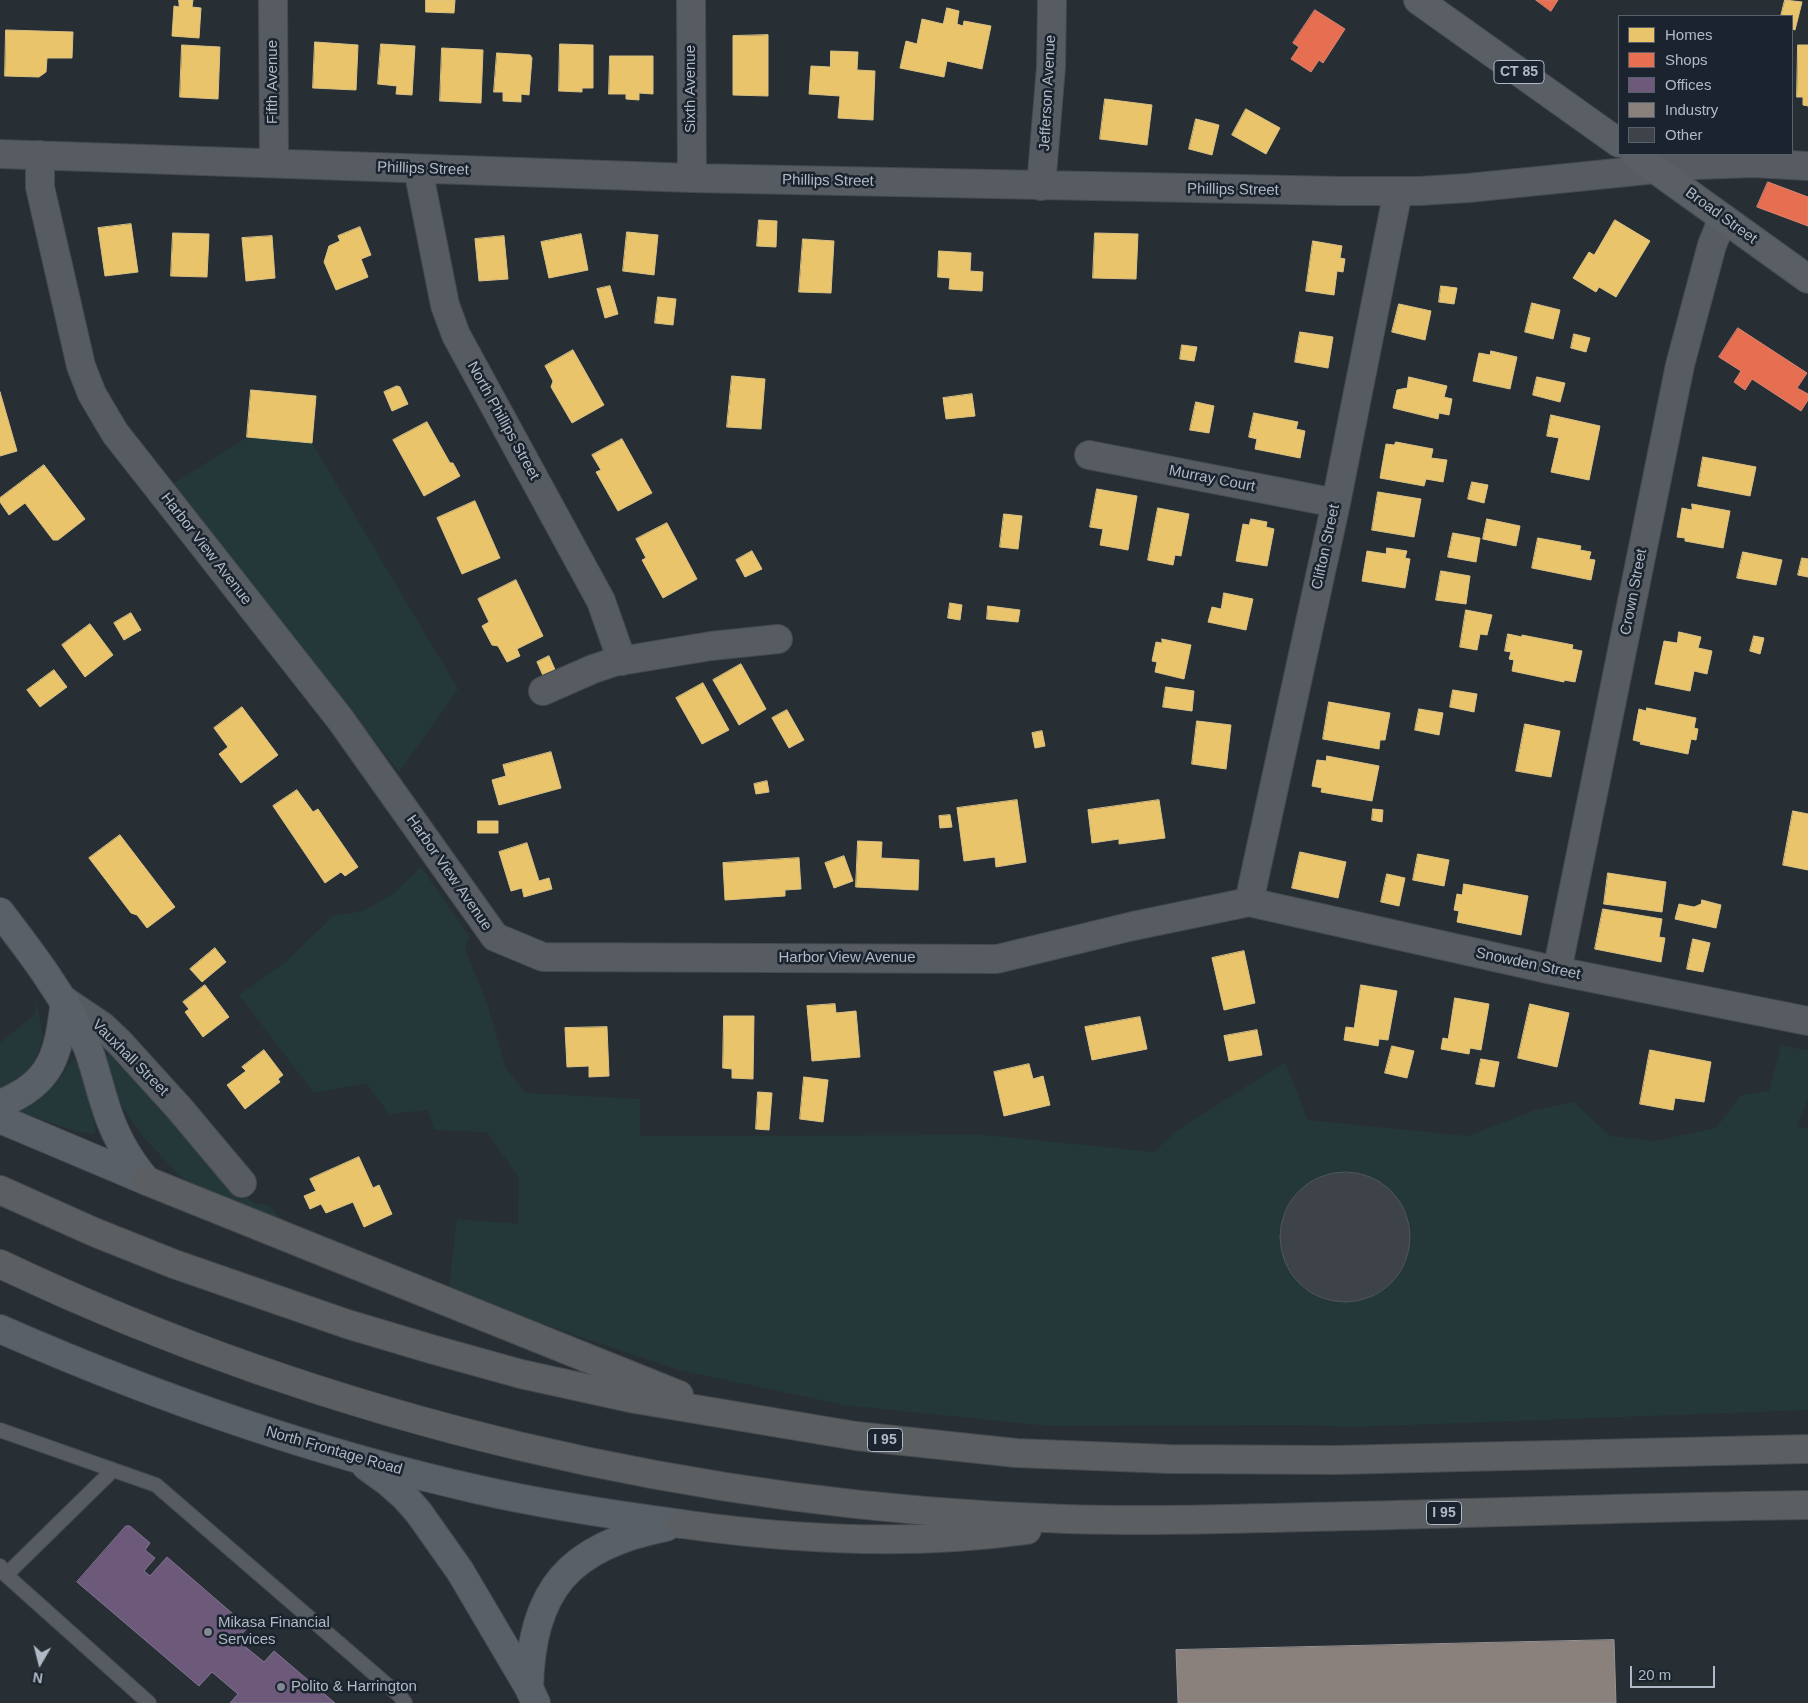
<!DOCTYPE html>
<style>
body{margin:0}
#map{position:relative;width:1808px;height:1703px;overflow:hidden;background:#272e34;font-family:Helvetica,sans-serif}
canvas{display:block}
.legend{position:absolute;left:1618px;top:15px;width:175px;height:140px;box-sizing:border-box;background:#1b242e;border:1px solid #57606b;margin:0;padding:6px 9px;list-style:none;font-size:15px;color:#b0bac6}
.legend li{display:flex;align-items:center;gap:10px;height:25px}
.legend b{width:25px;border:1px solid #57606b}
.north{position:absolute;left:15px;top:1638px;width:50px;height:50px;-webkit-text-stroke:4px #1b242e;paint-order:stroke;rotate:188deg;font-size:14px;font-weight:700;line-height:20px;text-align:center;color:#b0bac6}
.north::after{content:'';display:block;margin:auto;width:18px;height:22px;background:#b0bac6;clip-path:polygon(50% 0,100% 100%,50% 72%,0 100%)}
.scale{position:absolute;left:1630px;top:1666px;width:85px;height:22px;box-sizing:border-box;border:2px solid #b0bac6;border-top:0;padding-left:6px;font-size:15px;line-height:18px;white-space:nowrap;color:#b0bac6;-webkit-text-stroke:4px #1b242e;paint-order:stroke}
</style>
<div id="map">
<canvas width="1808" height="1703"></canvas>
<ul class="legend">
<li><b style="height:14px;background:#e9c46a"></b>Homes</li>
<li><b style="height:14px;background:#e76f51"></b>Shops</li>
<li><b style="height:14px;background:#6d597a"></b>Offices</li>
<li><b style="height:14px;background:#8a817c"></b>Industry</li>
<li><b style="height:14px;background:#3e4349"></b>Other</li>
</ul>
<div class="north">N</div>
<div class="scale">20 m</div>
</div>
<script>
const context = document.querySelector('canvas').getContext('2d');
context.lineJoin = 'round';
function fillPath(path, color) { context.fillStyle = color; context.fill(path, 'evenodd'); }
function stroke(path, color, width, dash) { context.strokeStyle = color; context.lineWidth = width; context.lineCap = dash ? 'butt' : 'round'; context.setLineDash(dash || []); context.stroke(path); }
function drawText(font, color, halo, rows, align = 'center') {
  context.font = font + ' Helvetica,sans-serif'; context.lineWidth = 5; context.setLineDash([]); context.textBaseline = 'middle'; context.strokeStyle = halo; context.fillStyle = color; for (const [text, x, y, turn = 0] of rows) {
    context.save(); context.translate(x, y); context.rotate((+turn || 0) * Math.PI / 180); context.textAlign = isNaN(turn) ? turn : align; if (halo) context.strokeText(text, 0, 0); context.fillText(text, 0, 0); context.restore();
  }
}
const green = new Path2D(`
 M247,437L312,443L458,689L399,772L173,484Z
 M421,867L469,936L465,949L487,1003L506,1069L526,1093L640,1099V1136L984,1135L1154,1152L1176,1131L1285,1062L1308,1120L1468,1136L1535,1110L1574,1102L1610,1136L1654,1141L1716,1128L1741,1095L1769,1091L1781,1046L1808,1050V1099L1797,1127L1808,1128V1410L1352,1427L1298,1425L1048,1426L844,1405L679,1370L568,1333L449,1288L457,1219L518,1224L519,1178L487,1132L434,1130L428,1110L389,1114L366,1083L314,1093L239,995L287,961L333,916L363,911L394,893Z
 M36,998L43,1037L35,1060L20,1080L0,1089V1043L35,1014Z
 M117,1052L204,1157L247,1198L256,1204L269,1205L288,1227L182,1178L144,1138L117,1100L104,1056Z
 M73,1059L80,1062L82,1067L96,1131L93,1134L71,1130L20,1112V1109L55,1085Z`);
const homes = new Path2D(`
 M179,0H193L192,7L201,8L199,38L172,36L174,6L179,7Z
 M426,0H455L454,13L426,12Z
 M1785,0L1802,2L1795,30L1792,29V16H1781Z
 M947,8L959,11L957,24L963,26L964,21L991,26L982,69L947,61L944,77L900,68L906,41L917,44L922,19L943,24Z
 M6,30L73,32L72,58H47L46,72L39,77L5,76Z
 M768,35V96L733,95V36Z
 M315,42L358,45L356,90L313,88Z
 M381,44L415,46L412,95L396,94L397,86L378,84Z
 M560,44L593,45V88H582V92L559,91Z
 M182,45L220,47L218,99L180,97Z
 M1798,45H1808V106L1803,105V97H1797Z
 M442,48L483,50L481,103L440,101Z
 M831,51L858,52L857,70L875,71L873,120L838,118L840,96L809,94L811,66L830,67Z
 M497,53L530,55L532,58L529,95L521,94V102L503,101V92H494Z
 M610,56H653V94L639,93V100L626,99V94H609Z
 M1105,99L1152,105L1147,145L1100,139Z
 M1246,109L1280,128L1266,154L1232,135Z
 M1196,119L1219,125L1212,155L1189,149Z
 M759,220L777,221L776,247L757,246Z
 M1615,220L1650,241L1616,297L1599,287L1596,292L1573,278L1589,252L1594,255Z
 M131,224L138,272L105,276L98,228Z
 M360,227L371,255L361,259L368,277L336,290L324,262L329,246L340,241L338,236Z
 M627,232L658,235L654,275L623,271Z
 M173,233L209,234L207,277L171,276Z
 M1095,233L1138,234L1136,279L1093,278Z
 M581,234L588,270L549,278L541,242Z
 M272,236L275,278L246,281L242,238Z
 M504,236L508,279L479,281L475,239Z
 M803,239L834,241L831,293L799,292Z
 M1313,241L1342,246L1340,258L1345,259L1343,272L1337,271L1334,295L1306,291Z
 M939,251L971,253L970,271L983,272L982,291L949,289L950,278L938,277Z
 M610,286L618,314L605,318L597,289Z
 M1441,286L1457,288L1454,304L1439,302Z
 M658,297L676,299L673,325L655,323Z
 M1532,303L1560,310L1553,339L1525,332Z
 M1399,304L1431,311L1425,340L1392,332Z
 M1300,332L1333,337L1328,368L1295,362Z
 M1574,334L1590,338L1586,352L1571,348Z
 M1182,345L1197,347L1194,361L1180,359Z
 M573,350L604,405L572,423L551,387L553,381L545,366Z
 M1491,351L1517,357L1510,389L1473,381L1479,353L1490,355Z
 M732,376L765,379L761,429L727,427Z
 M1409,377L1447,386L1444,397L1452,399L1449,415L1439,413L1438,419L1393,408L1397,390L1407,388Z
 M1537,377L1565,383L1560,402L1533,395Z
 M397,386L400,387L408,404L392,411L384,392Z
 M251,390L316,396L312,443L247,437Z
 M0,392L17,451L0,456Z
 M972,394L975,416L946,419L943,398Z
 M1196,402L1214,406L1209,433L1190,430Z
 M1254,413L1298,422L1296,429L1305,431L1300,458L1255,449L1257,439L1249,437Z
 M1551,415L1600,426L1589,480L1551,472L1559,438L1547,436Z
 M427,422L450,463H453L460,476L424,496L393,440Z
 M622,439L652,493L618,511L596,472L601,470L592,455Z
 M1396,442L1433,449L1431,458L1447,460L1443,482L1426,479L1424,486L1380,478L1386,444L1394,445Z
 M1703,457L1756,467L1750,496L1698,486Z
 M44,465L85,519L58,540H53L25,503L9,515L0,502V498Z
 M1472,482L1488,485L1484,503L1468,499Z
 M1097,489L1137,496L1128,550L1100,545L1103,529L1090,527Z
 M1378,492L1421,499L1414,537L1372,530Z
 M475,501L500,558L462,574L437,518Z
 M1692,504L1730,511L1723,548L1685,541V538L1677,537L1682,508L1692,510Z
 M1158,508L1189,514L1181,556L1175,555L1173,565L1148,560Z
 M1004,514L1022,516L1018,549L1000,547Z
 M1251,519L1267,522L1266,527L1274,529L1267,566L1236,561L1243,524L1249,525Z
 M1487,519L1520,526L1516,546L1483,539Z
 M667,523L697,579L663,598L642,560L646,558L636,539Z
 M1453,533L1480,538L1476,562L1448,557Z
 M1538,538L1581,546L1580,550L1591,552L1589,559L1595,560L1591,580L1532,568Z
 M1387,548L1407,551L1405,558L1410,559L1405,588L1362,581L1367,551L1386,554Z
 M752,551L762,569L745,577L736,560Z
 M1743,552L1782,560L1776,585L1737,578Z
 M1802,558L1808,559V577L1798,575Z
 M1441,571L1470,576L1466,604L1436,600Z
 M516,580L543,636L517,649L520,656L507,662L498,646L492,645L482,626L489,622L478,599Z
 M1224,593L1253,599L1246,630L1208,622L1212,607L1221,609Z
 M950,603L962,605L960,620L948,618Z
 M988,606L1020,610L1018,622L987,619Z
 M1466,610L1492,615L1487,635L1480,634L1477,650L1460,647Z
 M131,613L141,630L124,640L114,623Z
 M90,624L113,655L85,677L62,645Z
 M1679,632L1701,637L1698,648L1712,651L1707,674L1694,671L1690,691L1655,684L1664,641L1677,643Z
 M1508,634L1522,637V635L1573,645L1572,649L1582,651L1575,682L1564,680V682L1512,671L1514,660L1509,659L1511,652L1505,651Z
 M1754,636L1764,638L1760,654L1750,651Z
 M1162,639L1191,645L1184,679L1155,672L1157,662L1152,661L1156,642L1162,643Z
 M549,656L557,674L545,680L537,662Z
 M741,664L766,709L739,725L713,680Z
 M54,670L67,687L40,707L27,690Z
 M703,683L729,730L702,744L676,698Z
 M1166,687L1194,691L1192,711L1163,707Z
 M1453,690L1477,694L1474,712L1450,707Z
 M1329,702L1390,713L1385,740H1380L1379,749L1323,739Z
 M242,707L278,755L241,783L219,754L228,747L214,728Z
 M1647,708L1696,718L1694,728L1698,729L1696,740L1691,739L1688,754L1640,744L1641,742L1633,740L1639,709L1646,711Z
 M1419,709L1443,713L1439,735L1415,730Z
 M787,710L804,740L789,748L772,718Z
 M1197,721L1231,725L1226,769L1192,764Z
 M1525,724L1560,731L1551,777L1516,771Z
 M1042,731L1045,746L1035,748L1032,733Z
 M551,752L561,788L499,805L492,780L506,776L503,765Z
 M1327,756L1379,766L1372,801L1321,792L1322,788L1312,786L1317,760L1326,761Z
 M767,781L769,792L756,794L754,784Z
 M297,790L313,812L318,809L358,867L345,876L341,872L325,883L273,806Z
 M1017,800L1026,862L996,867L995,857L964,861L957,808Z
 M1159,800L1165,838L1119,844V839L1092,843L1088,810Z
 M1373,809L1383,810L1382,822L1372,820Z
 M1793,811L1808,814V870L1783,865Z
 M950,815L952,827L940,828L939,816Z
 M478,821H498V833H478Z
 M120,835L175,907L147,928L137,915L131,913L89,858Z
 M858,841L882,842L881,858L919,860L918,890L856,887Z
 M527,843L539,881L549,878L552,889L524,897L522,888L511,891L499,852Z
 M1300,852L1346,862L1338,898L1292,888Z
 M1418,854L1449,860L1444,886L1413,880Z
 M844,856L853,881L834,888L825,863Z
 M799,858L801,889L785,890V896L725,900L723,863Z
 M1608,873L1666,882L1662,912L1604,904Z
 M1387,874L1405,878L1399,906L1381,902Z
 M1464,884L1528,896L1521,935L1457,922L1459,911L1454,910L1457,894L1462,895Z
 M1702,900L1721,905L1716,928L1675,919L1679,904L1694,907L1701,904Z
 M1603,909L1662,919L1659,937L1665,938L1661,962L1595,949Z
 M1693,939L1710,943L1703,972L1687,969Z
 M215,948L226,962L202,982L190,969Z
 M1244,951L1255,1003L1224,1010L1212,958Z
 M205,985L229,1017L203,1037L185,1012L189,1009L183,1002Z
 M1361,985L1397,991L1388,1040L1379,1039L1378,1046L1344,1040L1346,1027L1354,1028Z
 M1455,998L1489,1004L1481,1050L1470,1048L1469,1054L1441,1049L1443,1038L1448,1039Z
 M835,1004L836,1013L856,1011L860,1057L812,1061L807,1006Z
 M1530,1004L1569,1013L1557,1067L1518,1058Z
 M724,1016H754L753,1079L732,1078V1069L723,1068Z
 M1140,1017L1147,1049L1092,1060L1085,1027Z
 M607,1027L609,1076L589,1077V1066L567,1067L565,1028Z
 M1257,1030L1262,1055L1229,1061L1224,1036Z
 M1392,1046L1414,1051L1407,1078L1385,1073Z
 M264,1050L283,1075L278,1079L280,1082L245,1109L227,1085L246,1071L242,1067Z
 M1650,1050L1711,1062L1704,1102L1675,1098L1673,1110L1640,1104Z
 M1481,1059L1499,1062L1494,1087L1476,1084Z
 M1029,1064L1033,1079L1043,1076L1050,1105L1004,1116L994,1072Z
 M804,1077L828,1080L823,1122L800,1119Z
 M758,1092L772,1093L769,1130L756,1129Z
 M359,1157L373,1188L379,1185L392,1214L364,1227L353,1202L326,1213L321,1204L310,1209L304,1196L316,1191L310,1179Z`);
const shops = new Path2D(`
 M1536,0H1558L1551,11Z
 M1315,10L1345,29L1323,63L1319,60L1311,72L1291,59L1299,47L1293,43Z
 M1768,182L1808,197V226L1757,207Z
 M1738,328L1807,373L1797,388L1808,394V400L1801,411L1752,379L1745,390L1734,382L1741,371L1719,357Z`);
const offices = new Path2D(`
 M126,1526H130L150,1543L145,1550L155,1558L144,1571L150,1576L167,1557L248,1627L237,1640L264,1662L274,1651L335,1703H230L238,1694L212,1672L199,1686L77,1582Z`);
const industry = new Path2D(`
 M1614,1640L1616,1703H1178L1176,1650Z`);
const building = new Path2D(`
 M1280 1237a65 65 0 1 1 130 0a65 65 0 1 1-130 0Z`);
const lane = new Path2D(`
 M0,1430L156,1485L400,1696L405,1703
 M0,1566L6,1575L149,1703
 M6,1575L113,1470`);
const street = new Path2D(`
 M273,0L274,163
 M691,0L692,178
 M0,154L692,178L1341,191H1419L1468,188L1696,165L1754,163L1808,166
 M40,155V187L81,366L92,394L115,433L340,719L495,937L543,957L997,959L1133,926L1249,902L1557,971L1808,1021
 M418,169L445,305L456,335L601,601L622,661
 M1041,186L1051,67L1052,0
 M1089,455L1336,503
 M543,691L593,669L614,662L711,646L778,639
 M1249,902L1336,503L1398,191
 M1557,971L1680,365L1712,245L1723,218
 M65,1001L102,1026L120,1043L179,1108L242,1183`);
const secondary = new Path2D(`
 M0,912C33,955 65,997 87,1046C94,1063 98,1083 104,1101C112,1129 127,1158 147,1181
 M0,1104C54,1082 58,1054 65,1001
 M0,1119L147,1181
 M0,1329C155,1397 315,1453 480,1490C546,1505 614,1515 682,1524
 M366,1466L388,1482L405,1497L419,1513L460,1571L529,1688L536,1703
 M529,1688C531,1590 569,1546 666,1527`);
const primary = new Path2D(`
 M1418,0L1619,143
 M1634,154L1808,279`);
const highway = new Path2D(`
 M147,1181L679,1395
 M0,1190L94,1232L174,1264L347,1324L431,1349L521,1374L635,1399L856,1436L1016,1453L1169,1459L1336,1460L1808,1449
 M0,1264C333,1422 698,1507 1066,1519C1162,1522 1258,1518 1354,1516C1505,1512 1657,1507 1808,1505
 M682,1524C795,1540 913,1546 1027,1530`);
const markers = [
 [208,1632,5,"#808993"],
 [281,1687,5,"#808993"]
];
const shields = [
 [1519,72,50],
 [885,1440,35],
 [1444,1513,35]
];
const shieldNames = [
 ["CT 85",1519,72],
 ["I 95",885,1440],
 ["I 95",1444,1513]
];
const streetNames = [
 ["Fifth Avenue",273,82,-90],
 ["Sixth Avenue",691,89,-90],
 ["Jefferson Avenue",1048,93,-87],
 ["Phillips Street",423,169,2],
 ["Phillips Street",828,181,1],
 ["Phillips Street",1233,190,1],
 ["Broad Street",1721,216,36],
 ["North Phillips Street",503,421,61],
 ["Murray Court",1212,479,11],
 ["Clifton Street",1326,547,-78],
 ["Harbor View Avenue",206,549,52],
 ["Crown Street",1634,592,-79],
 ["Harbor View Avenue",449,873,55],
 ["Harbor View Avenue",847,958],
 ["Snowden Street",1528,964,12],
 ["Vauxhall Street",130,1058,45],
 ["North Frontage Road",334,1451,16]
];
const poiNames = [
 ["Mikasa Financial",218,1623],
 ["Services",218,1640],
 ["Polito & Harrington",291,1687]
];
fillPath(green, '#243839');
fillPath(homes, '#e9c46a');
stroke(homes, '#d8c186', 1);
fillPath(shops, '#e76f51');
stroke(shops, '#d68674', 1);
fillPath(offices, '#6d597a');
stroke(offices, '#817691', 1);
fillPath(industry, '#8a817c');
stroke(industry, '#959292', 1);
fillPath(building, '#3e4349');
stroke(building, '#4f555c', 1);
stroke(lane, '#454a4f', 16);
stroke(street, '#454a4f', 30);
stroke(secondary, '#454a4f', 30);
stroke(primary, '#444a51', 30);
stroke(highway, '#444a4f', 30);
stroke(lane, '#575c62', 14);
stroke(street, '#575c62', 28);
stroke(secondary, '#5a6068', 28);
stroke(primary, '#595f64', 28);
stroke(highway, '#5c5f62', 28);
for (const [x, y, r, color] of markers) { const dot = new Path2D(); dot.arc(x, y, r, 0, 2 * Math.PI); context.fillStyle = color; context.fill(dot); stroke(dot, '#1b242e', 2); }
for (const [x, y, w] of shields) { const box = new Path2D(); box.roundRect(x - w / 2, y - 11.5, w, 23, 4); context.fillStyle = '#1b242e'; context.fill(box); stroke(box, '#b0bac6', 1); }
drawText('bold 14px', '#b0bac6', null, shieldNames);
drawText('15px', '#b0bac6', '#1b242e', streetNames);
drawText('15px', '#b0bac6', '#1b242e', poiNames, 'left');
</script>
